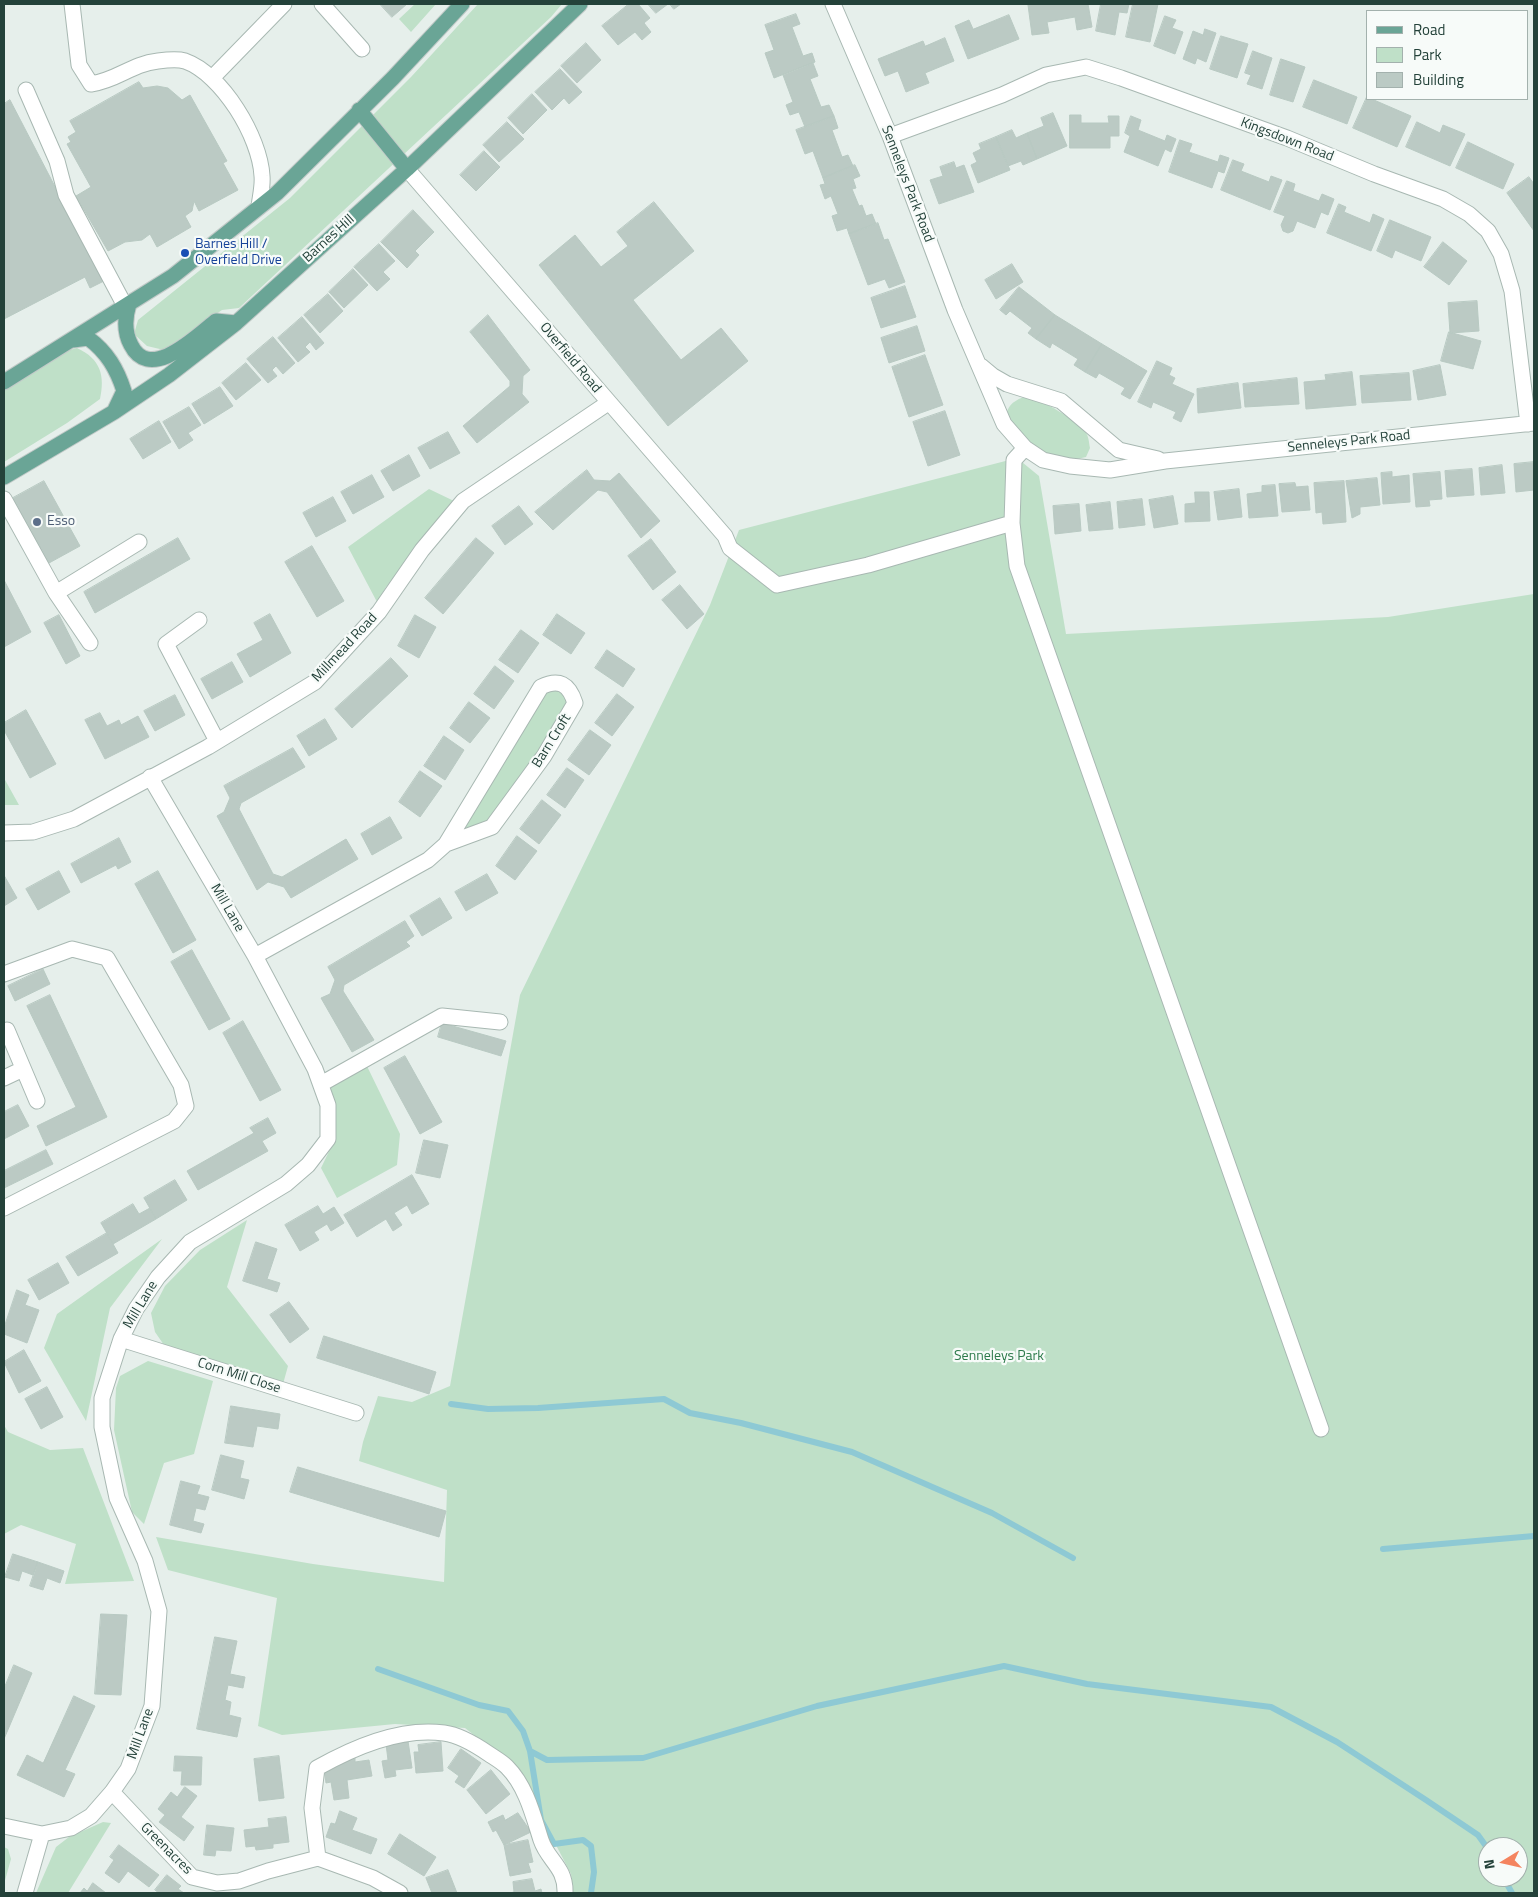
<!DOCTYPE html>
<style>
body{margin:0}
#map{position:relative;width:1538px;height:1897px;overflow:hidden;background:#e6efeb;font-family:"Titillium Web",sans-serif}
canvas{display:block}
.frame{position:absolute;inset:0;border:5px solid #24423a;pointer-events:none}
.legend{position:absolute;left:1366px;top:10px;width:162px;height:90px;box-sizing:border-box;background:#f7fbf9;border:1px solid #a3b1ad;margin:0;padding:6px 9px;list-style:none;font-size:15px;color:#24423a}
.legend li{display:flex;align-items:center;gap:10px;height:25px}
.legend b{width:25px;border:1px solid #a3b1ad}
.north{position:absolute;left:1478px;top:1837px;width:50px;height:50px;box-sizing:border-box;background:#f7fbf9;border:1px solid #a3b1ad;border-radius:50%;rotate:261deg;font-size:14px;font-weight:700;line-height:20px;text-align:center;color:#24423a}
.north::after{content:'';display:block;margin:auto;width:18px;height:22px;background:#f4845f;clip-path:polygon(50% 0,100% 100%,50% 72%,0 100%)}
</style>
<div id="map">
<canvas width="1538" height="1897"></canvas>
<div class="frame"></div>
<ul class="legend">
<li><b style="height:6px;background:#6aa596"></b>Road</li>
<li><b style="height:14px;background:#bfe0c8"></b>Park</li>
<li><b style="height:14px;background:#bbcac4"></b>Building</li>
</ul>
<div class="north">N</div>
</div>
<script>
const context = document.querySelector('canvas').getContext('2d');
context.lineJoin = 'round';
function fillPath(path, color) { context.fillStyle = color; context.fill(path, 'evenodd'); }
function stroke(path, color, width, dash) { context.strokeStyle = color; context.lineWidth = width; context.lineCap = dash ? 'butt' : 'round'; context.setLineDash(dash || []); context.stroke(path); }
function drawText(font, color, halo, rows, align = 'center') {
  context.font = font + ' "Titillium Web",sans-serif'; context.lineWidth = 4.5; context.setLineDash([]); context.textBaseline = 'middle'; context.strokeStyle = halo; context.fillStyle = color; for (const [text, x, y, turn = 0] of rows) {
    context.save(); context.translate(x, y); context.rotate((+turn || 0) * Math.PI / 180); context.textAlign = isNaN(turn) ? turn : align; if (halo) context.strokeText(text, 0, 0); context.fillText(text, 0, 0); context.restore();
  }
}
const green = new Path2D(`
 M415,4H436L411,32L399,19Z
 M478,4H562L551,17L239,308L222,310L164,350L147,346L134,334L138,320L290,198L411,77Z
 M77,348C101,359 105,376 100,399L67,423L4,462V389L70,350Z
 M1027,396C1043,401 1076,419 1086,433C1089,437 1089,444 1090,448L1086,457C1042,470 972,412 1027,396Z
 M1017,458L1039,476L1066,634L1388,617L1534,594V1893H573L571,1874L516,1768L465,1728L395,1724L282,1735L258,1726L277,1598L168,1570L156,1537L313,1564L444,1582L447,1490L359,1461L363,1442L378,1396L412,1402L450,1386L520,995L710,605L739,530ZM1488,1847H1518V1877H1488Z
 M429,489L454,501L386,587L377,602L348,547Z
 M546,688L570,693L572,705L490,822L453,837Z
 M4,778L19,805H4Z
 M364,1060L400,1134L397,1165L337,1198L321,1168L335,1139L336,1105L329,1087Z
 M247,1220L227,1287L288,1366L283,1384L164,1345L155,1332L151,1313L165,1286L200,1250Z
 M162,1239L110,1308L86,1421L44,1348L57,1314Z
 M148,1361L213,1381L194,1454L164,1463L144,1524L132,1512L114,1430L116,1388L120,1376Z
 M4,1425L8,1432L50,1450L83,1448L134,1581L65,1584L76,1544L21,1525L4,1534Z
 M103,1822L111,1823L68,1893H36L56,1847L69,1837Z
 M4,1847L8,1849L11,1859L4,1884Z`);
const stream = new Path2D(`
 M451,1404L488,1409L538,1408L664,1399L690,1413L741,1423L852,1452L992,1513L1073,1558
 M1383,1549L1534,1536
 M378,1669L479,1705L508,1711L523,1731L530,1751L547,1760L643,1758L817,1706L1004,1666L1087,1684L1271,1707L1337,1742L1426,1800L1478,1835L1488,1849
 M530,1751L541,1820L554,1844L583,1840L591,1846L594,1872L591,1893
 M1503,1877L1512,1893`);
const building = new Path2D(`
 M380,4H407L392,17Z
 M629,4H638L650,18L644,23L651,32L642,40L635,32L618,45L602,26Z
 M648,4H668L656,13Z
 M670,4H681L674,9Z
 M1037,4H1088L1092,27L1077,30L1075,17L1047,22L1049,33L1032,35L1028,5Z
 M1101,4H1129L1127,13L1119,12L1115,35L1096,31Z
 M1133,4H1158L1150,42L1126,37Z
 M796,14L800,24L792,27L803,56L812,53L815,62L774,78L765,53L774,50L765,25Z
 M1009,15L1019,39L968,59L955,26L969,20L973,29Z
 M1165,16L1176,20L1172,28L1183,32L1175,54L1154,46Z
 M1205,29L1216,33L1206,62L1197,58L1195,64L1183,59L1193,31L1203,35Z
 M1221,36L1248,44L1237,78L1210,69Z
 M945,38L954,61L925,73L929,83L906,92L898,71L885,76L878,59L923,41L925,46Z
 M586,43L601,60L577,83L561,66Z
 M1253,51L1272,58L1262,89L1247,84L1251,75L1245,73Z
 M1281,59L1305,67L1293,102L1270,95Z
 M813,63L818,76L810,79L821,107L829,105L834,116L805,127L799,112L790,115L786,105L793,102L783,75Z
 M560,69L582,92L569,104L564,98L552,110L535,92Z
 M1314,80L1357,97L1347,124L1303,107Z
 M139,82L143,88L157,86L168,88L182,100L190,95L227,161L223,163L238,190L199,211L194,201L192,211L185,216L191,227L157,247L150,234L142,240L125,242L108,251L76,196L91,187L67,144L71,142L68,137L76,132L70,121Z
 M532,94L547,110L523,134L508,118Z
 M1367,97L1411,116L1397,147L1353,128Z
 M10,100L104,281L90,288L85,277L4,319V104Z
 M1053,113L1067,146L1037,159L1027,133L1044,126L1041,118Z
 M1070,115H1081V123H1109L1108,116H1119V136H1110V148H1070Z
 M834,116L838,128L832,130L842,157L848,155L853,166L823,178L813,151L805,154L796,130Z
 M1131,116L1141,120L1138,130L1165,141L1167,135L1176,139L1171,152L1165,149L1158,166L1124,152L1130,136L1125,133Z
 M507,122L524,139L499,162L483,145Z
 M1417,122L1440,133L1443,125L1465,134L1450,166L1406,147Z
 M1012,130L1016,138L1027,133L1037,159L1023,165L1021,161L1008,166L996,137Z
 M996,137L1010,170L978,183L971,165L977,162L973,153L981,149L979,144Z
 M1180,140L1192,144L1189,152L1218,162L1220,155L1229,158L1224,173L1218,171L1212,188L1169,172Z
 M1468,142L1514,164L1503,189L1456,168Z
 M484,151L500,167L476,191L460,175Z
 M1233,160L1244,164L1241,171L1269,182L1271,176L1282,180L1270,210L1221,190Z
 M954,162L956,168L964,165L974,192L939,204L930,180L943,176L940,167Z
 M855,165L860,176L853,179L856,188L852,189L859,206L862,205L866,216L872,214L876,224L849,234L847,228L837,231L832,216L838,214L831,196L825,199L820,185L825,184L823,178Z
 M1529,177L1534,184V231L1507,193Z
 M1287,181L1295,184L1293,191L1319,201L1322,194L1334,199L1328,215L1321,212L1315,228L1297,221L1293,231L1288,233L1283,231L1281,225L1285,216L1274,212Z
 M654,202L694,251L633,300L681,360L721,328L748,361L668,426L539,265L575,235L601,267L628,246L617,232Z
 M1339,204L1346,207L1344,212L1370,223L1373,214L1384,219L1371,251L1327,233Z
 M413,210L434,232L415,251L419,255L407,268L381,242Z
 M1390,220L1431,237L1421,261L1395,250L1392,258L1377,251Z
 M878,223L884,240L888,239L905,282L889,288L885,279L868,285L849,234Z
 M1443,242L1467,261L1449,285L1424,267Z
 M379,244L395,261L383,272L390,279L377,291L354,267Z
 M1012,264L1023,282L996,299L985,280Z
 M353,269L368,285L344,308L329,292Z
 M905,286L916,317L881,328L871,298Z
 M1019,287L1055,315L1036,339L1028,333L1032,328L1010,311L1006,315L1000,310Z
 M328,294L343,311L320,333L304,315Z
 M1477,301L1479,331L1450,333L1448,303Z
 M488,315L530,370L523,376L522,394L529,402L477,443L463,426L510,386V381L470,332Z
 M1055,315L1102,344L1085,372L1074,365L1078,359L1052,343L1050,348L1036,339Z
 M302,317L324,343L316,350L310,342L305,347L310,352L298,362L278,338Z
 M917,326L925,351L889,363L881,338Z
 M1449,332L1481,341L1473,369L1441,361Z
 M273,337L295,363L283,374L276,366L272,370L277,376L268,383L247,359Z
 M1102,344L1147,371L1130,399L1121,394L1125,388L1099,373L1096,378L1085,372Z
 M925,355L943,405L909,417L892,367Z
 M1157,361L1172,368L1169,375L1175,378L1172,384L1194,394L1181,422L1173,418L1176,412L1153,402L1151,408L1138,402Z
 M246,363L261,380L236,400L222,383Z
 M1440,365L1446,395L1418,400L1413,371Z
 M1352,372L1356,405L1306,409L1304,382L1326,380L1325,375Z
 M1409,373L1411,400L1362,403L1360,376Z
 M1297,378L1299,404L1245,407L1243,384Z
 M1238,383L1241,408L1198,413L1197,389Z
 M220,387L233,406L204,424L192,404Z
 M189,407L201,425L188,433L193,440L179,449L163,422Z
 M945,411L960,455L928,466L913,422Z
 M159,421L171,442L143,459L130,439Z
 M448,432L460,453L430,469L418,448Z
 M409,455L420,476L393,491L381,471Z
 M1534,462V490L1516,492L1514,464Z
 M1502,465L1505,493L1481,495L1479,468Z
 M1472,469L1474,495L1447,497L1445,471Z
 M587,470L594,480L610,481L619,473L660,521L641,538L607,492L598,490L553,530L535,512Z
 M1392,472V477L1409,475L1410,502L1383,504L1381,473Z
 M1440,472L1442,499L1429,500L1430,506L1416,507L1413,474Z
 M372,475L384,497L353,514L341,492Z
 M1377,478L1380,505L1360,507V514L1352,518L1346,481Z
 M44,481L80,546L49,563L13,498Z
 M1344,481L1346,522L1323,524L1322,512L1316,513L1314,483Z
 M1295,483L1296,487L1308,486L1310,510L1282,512L1279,484Z
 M1275,485L1278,516L1249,518L1247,494L1262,492V486Z
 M1239,489L1242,517L1218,520L1214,492Z
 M1195,492H1209L1210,521L1185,522V504L1195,503Z
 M1173,496L1178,524L1154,528L1149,500Z
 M333,497L346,521L316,537L303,513Z
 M1142,499L1145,525L1119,528L1117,502Z
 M1110,502L1113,529L1089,531L1086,505Z
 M1079,504L1081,531L1055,534L1053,506Z
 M519,506L533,524L505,545L492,526Z
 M178,538L190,559L95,613L84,592Z
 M476,538L494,553L443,614L425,598Z
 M651,539L676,572L653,590L628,556Z
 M312,546L344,601L317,617L285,562Z
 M4,580L31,632L4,647Z
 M680,585L704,614L687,629L662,600Z
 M270,614L291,653L250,677L237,654L263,640L254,623Z
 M557,614L585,633L571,654L543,635Z
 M59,615L80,656L66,664L44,623Z
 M415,615L436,627L419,658L398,646Z
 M521,630L539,643L518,673L499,660Z
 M607,650L635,669L623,687L595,668Z
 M391,658L408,676L352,728L335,709Z
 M232,662L243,682L212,699L201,679Z
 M495,666L514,681L494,709L474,694Z
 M617,694L634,707L612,736L595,723Z
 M175,695L185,715L155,731L144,711Z
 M469,702L490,718L470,743L450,728Z
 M26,710L56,764L30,778L4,730V723Z
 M100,713L107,726L119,720L121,725L138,716L149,737L105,759L85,720Z
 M325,719L337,739L309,756L297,736Z
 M590,730L611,745L589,775L568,760Z
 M444,736L464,750L445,780L424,766Z
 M293,748L305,767L241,803L239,809L273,874L282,877L346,839L358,859L291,898L284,887L268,882L257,890L217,816L224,812L230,798L224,786Z
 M567,768L584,780L565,808L547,795Z
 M420,771L442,786L420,817L399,802Z
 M542,800L561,815L539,844L520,829Z
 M390,817L402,838L372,855L361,834Z
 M517,836L537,851L515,880L496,866Z
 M119,838L131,862L118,869L116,865L81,883L71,864Z
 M59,871L70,892L38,910L26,889Z
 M158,871L196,940L173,953L135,884Z
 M487,874L498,893L466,911L455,892Z
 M5,877L17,898L4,906V878Z
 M440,898L452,918L422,936L410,916Z
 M405,921L414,936L406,942L410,946L344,985L343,991L374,1040L352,1052L321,998L330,994L335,980L328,967Z
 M192,950L230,1019L209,1030L171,962Z
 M43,969L50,984L15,1001L8,986Z
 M50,995L107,1117L46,1146L37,1126L76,1107L27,1006Z
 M243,1021L281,1090L260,1101L223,1033Z
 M442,1023L506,1041L501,1056L438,1037Z
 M405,1056L442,1122L420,1134L384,1068Z
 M18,1105L29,1126L4,1139V1112Z
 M268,1118L276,1133L262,1141L268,1151L198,1190L187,1171L254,1133L250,1128Z
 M424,1140L448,1145L440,1178L416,1173Z
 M46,1150L53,1164L4,1188V1171Z
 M412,1175L429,1204L412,1214L407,1205L394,1213L402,1225L393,1231L386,1219L357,1237L344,1215Z
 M175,1180L187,1200L156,1219L144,1198Z
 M133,1204L139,1214L150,1208L156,1219L113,1244L101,1223Z
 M318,1206L323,1214L334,1207L344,1223L331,1231L327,1224L314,1232L319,1240L300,1251L285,1225Z
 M107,1233L118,1253L78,1276L66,1257Z
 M256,1242L277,1249L267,1279L280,1283L277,1292L243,1281Z
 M58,1263L69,1283L39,1300L28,1280Z
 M17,1290L29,1295L25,1305L39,1310L27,1343L4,1334V1328Z
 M289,1302L309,1329L290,1343L270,1315Z
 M324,1336L436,1372L429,1394L317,1358Z
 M24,1350L41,1381L19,1393L4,1362Z
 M47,1387L63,1417L41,1429L25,1399Z
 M231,1406L280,1414L278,1429L257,1426L253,1447L225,1443Z
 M221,1455L244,1461L240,1478L249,1480L244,1499L212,1490Z
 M298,1467L446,1511L439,1537L290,1492Z
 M181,1481L200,1486L197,1494L209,1497L205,1510L196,1508L193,1521L204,1524L201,1533L170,1525Z
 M13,1554L38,1562L33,1575L22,1571L19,1581L5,1577Z
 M38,1562L64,1571L60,1583L47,1578L43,1590L30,1586Z
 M101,1614L127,1615L121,1695L95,1694Z
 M215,1637L237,1641L230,1674L245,1677L243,1688L228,1685L225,1700L231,1702L229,1715L241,1718L237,1737L197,1729Z
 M14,1665L32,1673L4,1739V1689Z
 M74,1696L95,1706L65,1770L75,1774L64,1797L17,1775L27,1755L43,1763Z
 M408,1741L412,1768L395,1770L396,1776L385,1778L382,1761L388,1760L386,1744Z
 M441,1742L443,1771L416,1773L414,1752H419L418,1745Z
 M461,1749L481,1763L464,1788L455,1782L459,1776L448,1768Z
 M175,1756L202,1757L201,1785H181L182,1771H174Z
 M279,1756L284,1798L259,1801L254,1759Z
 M355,1758V1762L369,1760L372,1776L347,1780L349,1798L334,1800L331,1782L326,1783L324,1768L336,1766L335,1761Z
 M491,1770L510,1794L486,1814L467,1790Z
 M185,1787L197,1796L181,1817L194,1827L184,1841L159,1822L165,1815L158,1809L171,1792L177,1797Z
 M340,1811L357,1818L352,1830L377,1839L371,1854L326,1837L331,1823L335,1824Z
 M518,1813L531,1832L504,1845L496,1830L493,1832L488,1822L503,1815L505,1820Z
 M286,1817L289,1842L273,1844V1848L256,1850L255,1846L246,1847L244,1830L269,1827L268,1819Z
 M207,1825L234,1828L231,1851L216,1850L215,1856L204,1855Z
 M400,1834L436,1857L424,1876L388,1854Z
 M528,1840L533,1862L528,1863L531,1872L510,1876L504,1845Z
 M119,1845L159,1875L149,1887L128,1871L119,1883L105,1873L114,1860L110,1857Z
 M448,1870L457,1893H432L426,1878Z
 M167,1875L181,1886L178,1889L184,1893H159L155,1890Z
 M532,1879L535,1891L541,1889L542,1893H510L514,1892L513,1882Z
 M93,1883L106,1893H80L84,1888L87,1891Z`);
const minor = new Path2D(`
 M72,4L79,65L91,84C118,80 131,64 158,61C166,60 178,59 185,61C222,74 260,137 262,176C263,186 260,197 259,207
 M322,4L362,49
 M833,4L890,136L955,310L1004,424L1025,448L1043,460L1070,466L1110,470L1165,461L1534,423
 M213,77L284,4
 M26,90L57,161L66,195L125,306
 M890,136L1002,95L1046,75L1086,67L1121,78L1287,138L1374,174L1443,199L1469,214L1488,231L1501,254L1512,291L1528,424
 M407,169L725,536L730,548L777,585L868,565L1012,523L1014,460L1025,448
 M981,366L993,376L1007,384L1061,401L1119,450L1158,459
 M4,499L56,593L139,542
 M1012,523L1017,566L1321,1429
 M56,593L90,643
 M199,620L166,644L217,741
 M4,833L33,832L74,819L208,747L315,682L379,612L422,550L463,501L608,403
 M255,956L428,860L446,844L541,687C559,678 569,684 575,703L544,756L492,827L446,844
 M4,974L72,949L107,958L181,1085L186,1106L174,1121L4,1208
 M7,1030L37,1101
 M4,1078L23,1069
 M321,1084L442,1016L500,1022
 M121,1339L356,1413
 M112,1792L192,1877L217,1883L239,1881L268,1871L318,1858L312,1808L317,1768C354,1747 401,1727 444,1733C460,1735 476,1745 489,1754C495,1758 502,1762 507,1767C526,1786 533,1815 541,1840C548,1861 566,1867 565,1893
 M4,1826L42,1834L71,1828L91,1816L112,1792L128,1769L152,1706L159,1611L145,1561L117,1498L102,1427V1398L121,1339L136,1309L158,1277L190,1242L286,1184L308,1165L328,1139V1105L315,1069L255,956L150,777
 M318,1858L373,1878L400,1893
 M25,1893L42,1834`);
const major = new Path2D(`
 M359,110L407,169
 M129,304C125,317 124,332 131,345C150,383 197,336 216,321L236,323
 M73,340L88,338C107,352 117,369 124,391L114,412
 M4,382L173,276L277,193L393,78L462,4
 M4,477L114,412L169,375L236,323L407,169L580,4`);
const markers = [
 [185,253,5,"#1a4fb4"],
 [37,522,5,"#5c6f8a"]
];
const streetNames = [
 ["Kingsdown Road",1287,140,21],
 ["Senneleys Park Road",907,184,69],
 ["Barnes Hill",329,239,-42],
 ["Overfield Road",570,358,50],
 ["Senneleys Park Road",1349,442,-6],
 ["Millmead Road",345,648,-47],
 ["Barn Croft",552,741,-58],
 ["Mill Lane",227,908,60],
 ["Mill Lane",141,1305,-59],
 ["Corn Mill Close",239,1376,18],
 ["Mill Lane",141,1734,-70],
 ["Greenacres",166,1849,45]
];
const transitNames = [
 ["Barnes Hill /",195,245],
 ["Overfield Drive",195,261]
];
const serviceNames = [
 ["Esso",47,522]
];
const parkNames = [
 ["Senneleys Park",999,1357]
];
fillPath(green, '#bfe0c8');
stroke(stream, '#8ec9d4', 6);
fillPath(building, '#bbcac4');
stroke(building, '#b8c9c2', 1);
stroke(minor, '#a8b8b2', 17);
stroke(major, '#c2cac8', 17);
stroke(minor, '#fff', 15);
stroke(major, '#6aa596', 15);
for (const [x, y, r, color] of markers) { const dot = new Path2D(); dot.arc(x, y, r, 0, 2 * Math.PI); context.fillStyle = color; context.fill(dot); stroke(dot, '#f7fbf9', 2); }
drawText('14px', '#24423a', '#f7fbf9', streetNames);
drawText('14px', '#164399', '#f7fbf9', transitNames, 'left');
drawText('14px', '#4e5e75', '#f7fbf9', serviceNames, 'left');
drawText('14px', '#2d7a4b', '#f7fbf9', parkNames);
</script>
